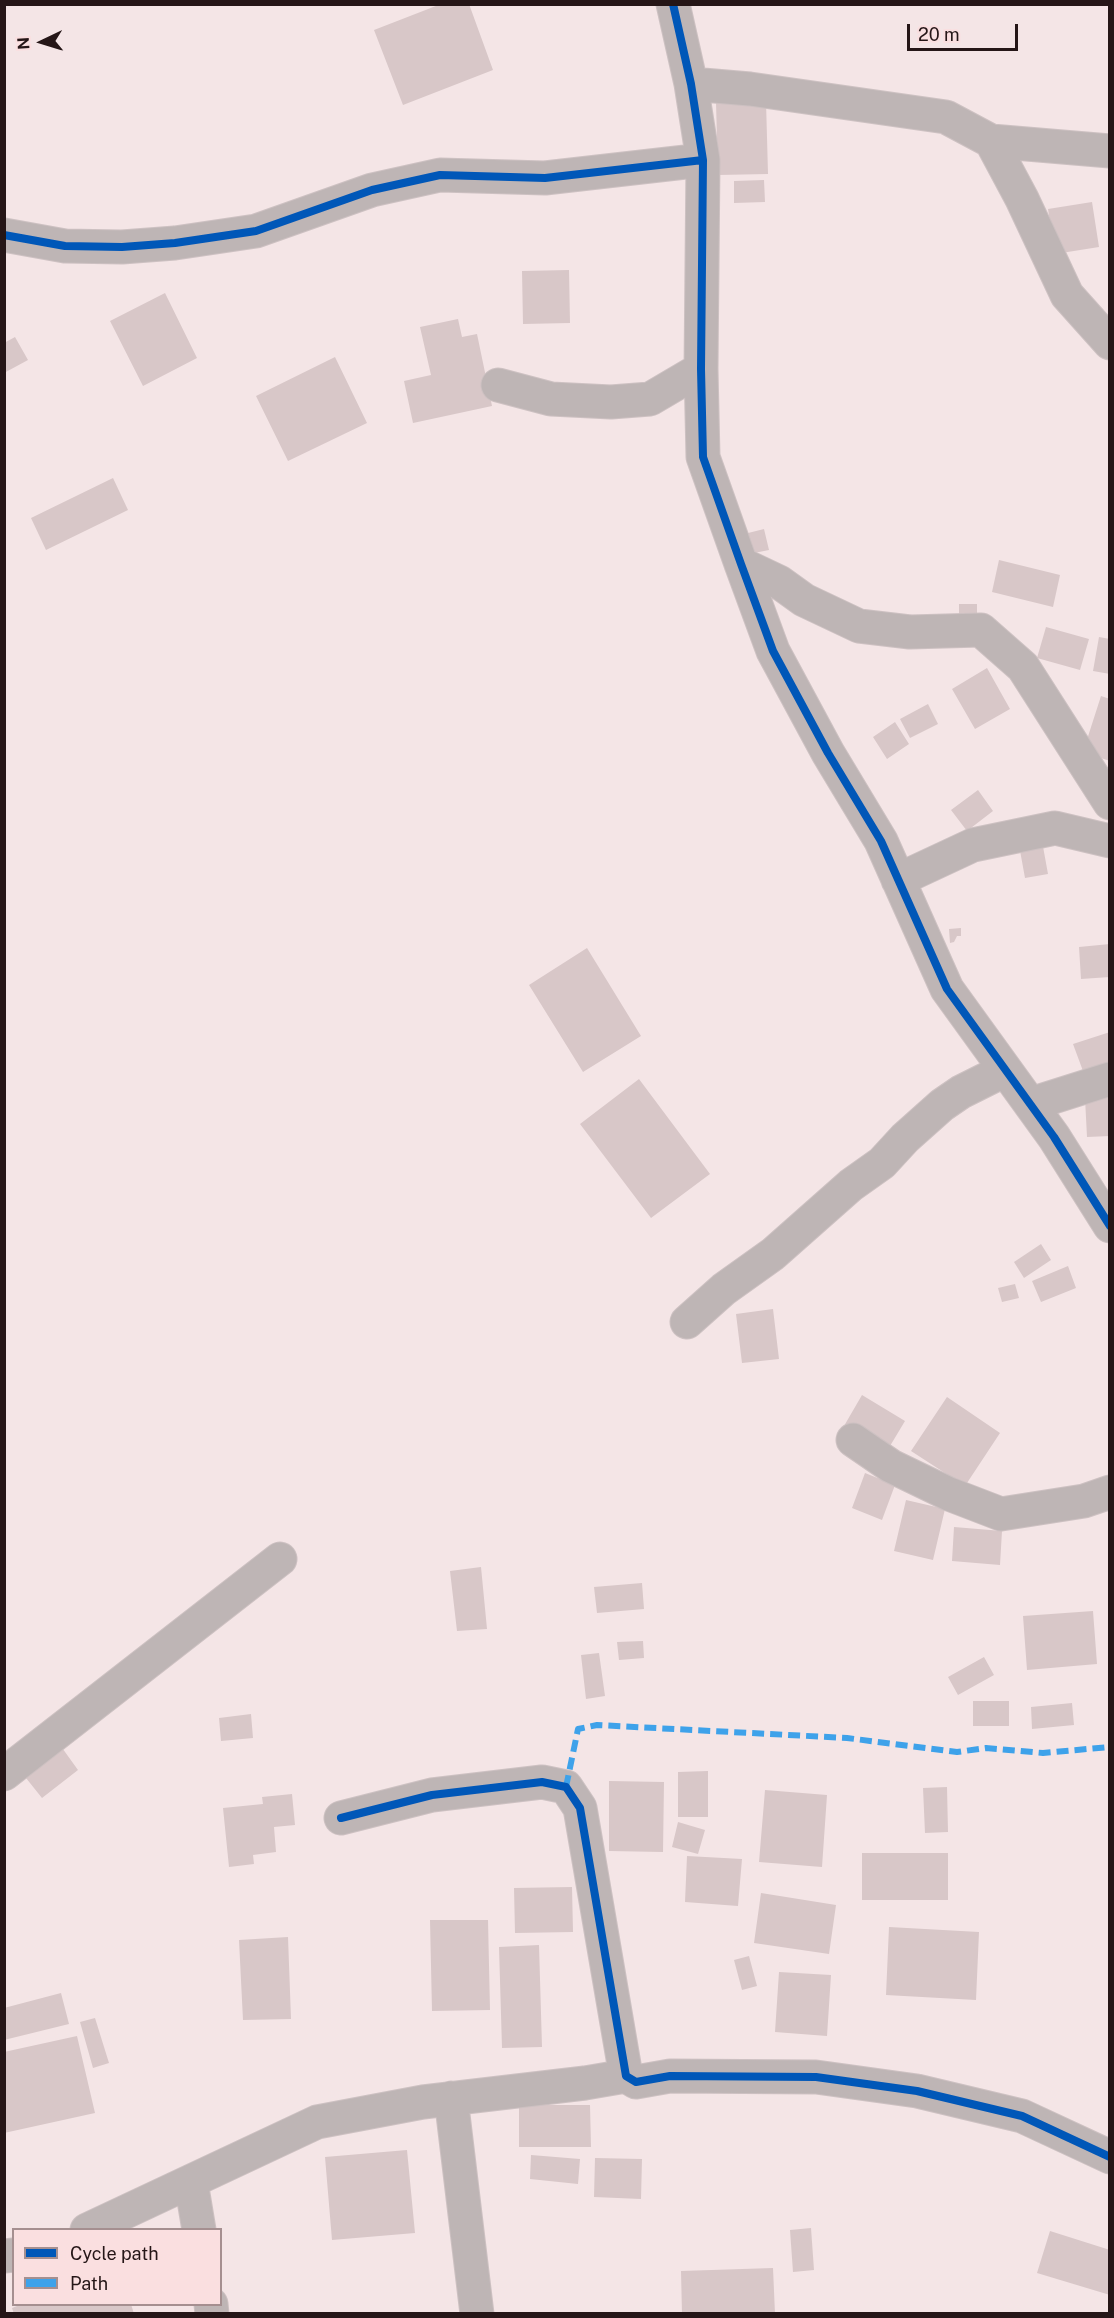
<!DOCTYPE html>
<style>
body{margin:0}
#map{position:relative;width:1114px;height:2318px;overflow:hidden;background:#f4e5e6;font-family:"Public Sans",sans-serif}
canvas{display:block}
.frame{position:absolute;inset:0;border:6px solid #251617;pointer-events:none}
.legend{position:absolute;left:12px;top:2228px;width:210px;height:78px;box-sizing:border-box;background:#fadfe0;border:2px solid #a58f90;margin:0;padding:8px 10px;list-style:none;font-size:18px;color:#251617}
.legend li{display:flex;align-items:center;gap:12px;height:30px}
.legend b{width:30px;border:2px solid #a58f90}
.north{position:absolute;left:12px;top:12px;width:60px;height:60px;-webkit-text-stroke:4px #fadfe0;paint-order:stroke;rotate:266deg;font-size:16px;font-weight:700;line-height:24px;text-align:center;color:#251617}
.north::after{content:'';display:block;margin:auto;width:21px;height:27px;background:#251617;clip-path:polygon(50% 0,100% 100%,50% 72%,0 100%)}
.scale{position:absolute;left:907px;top:24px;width:111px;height:27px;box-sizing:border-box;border:3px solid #251617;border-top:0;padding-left:8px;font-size:18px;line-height:21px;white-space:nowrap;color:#251617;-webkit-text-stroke:4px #fadfe0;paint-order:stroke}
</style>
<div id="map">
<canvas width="1114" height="2318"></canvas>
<div class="frame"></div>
<ul class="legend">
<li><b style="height:8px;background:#0057b8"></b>Cycle path</li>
<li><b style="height:8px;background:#3ea2ea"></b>Path</li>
</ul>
<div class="north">N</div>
<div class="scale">20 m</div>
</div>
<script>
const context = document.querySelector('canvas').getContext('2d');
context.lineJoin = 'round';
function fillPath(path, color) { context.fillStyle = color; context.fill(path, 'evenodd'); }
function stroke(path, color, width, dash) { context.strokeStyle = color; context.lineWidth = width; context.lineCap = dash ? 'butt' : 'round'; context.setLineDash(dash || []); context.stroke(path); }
const building = new Path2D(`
 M441,4H469L493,70L403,105L374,30Z
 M766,101L768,174L718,175L716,102Z
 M764,180L765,202L734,203V181Z
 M1092,202L1099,247L1055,254L1048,209Z
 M569,270L570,323L523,324L522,271Z
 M165,293L197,358L143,386L110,321Z
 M458,319L462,337L477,334L492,406L413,423L404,381L431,375L420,327Z
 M15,337L28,360L4,373V343Z
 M335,357L367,423L288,461L256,396Z
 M113,478L128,510L46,550L31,518Z
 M764,529L769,550L749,554L744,534Z
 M999,560L1060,575L1053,607L992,592Z
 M959,604H977V626H959Z
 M1046,627L1089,639L1080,670L1037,658Z
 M1099,637L1110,639V674L1093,671Z
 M987,668L1010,709L975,729L952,689Z
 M1101,696L1110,699V761L1083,752Z
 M928,704L938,724L910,738L900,719Z
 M895,722L909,744L887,759L873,737Z
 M978,790L993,811L967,831L951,810Z
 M1042,841L1048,874L1025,878L1019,845Z
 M961,928V936H957L954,942L950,943L949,929Z
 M1110,944V977L1081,979L1079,947Z
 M587,948L641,1036L583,1072L529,985Z
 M1110,1032V1062L1083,1071L1073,1044Z
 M639,1079L710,1174L651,1218L580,1124Z
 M1110,1097V1136L1087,1137L1085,1098Z
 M1041,1244L1051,1260L1024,1278L1014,1262Z
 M1068,1266L1076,1288L1041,1302L1032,1281Z
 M1015,1284L1019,1298L1002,1302L998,1288Z
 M773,1309L779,1359L742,1363L736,1314Z
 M862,1395L905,1421L887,1451L844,1426Z
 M947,1397L1000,1433L965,1486L911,1451Z
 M865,1473L895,1485L882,1520L852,1508Z
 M906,1500L945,1509L933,1560L894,1551Z
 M954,1527L1002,1531L1000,1565L952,1561Z
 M481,1567L487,1629L457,1631L450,1571Z
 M642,1583L644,1609L597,1613L594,1587Z
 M1093,1611L1097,1664L1027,1670L1023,1616Z
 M643,1641L644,1658L619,1660L617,1642Z
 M599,1653L605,1696L586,1699L581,1655Z
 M984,1657L994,1675L958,1695L948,1677Z
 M973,1701H1009V1726H973Z
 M1072,1703L1074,1725L1032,1729L1031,1707Z
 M251,1714L253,1738L221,1741L219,1718Z
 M60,1745L78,1770L42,1798L22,1773Z
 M708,1771V1817H678V1772Z
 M609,1781L664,1782L663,1852L609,1851Z
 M947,1787L948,1832L925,1833L923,1788Z
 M765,1790L827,1795L822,1867L759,1862Z
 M292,1794L295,1825L274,1827L276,1852L253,1855L254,1864L229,1867L223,1808L263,1804L262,1797Z
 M678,1822L705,1830L698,1854L672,1847Z
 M862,1853H948V1900H862Z
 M687,1856L742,1859L738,1906L685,1902Z
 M572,1887L573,1932L515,1933L514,1888Z
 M761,1893L836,1905L829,1954L754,1943Z
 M430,1920H488L490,2010L432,2011Z
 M889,1927L979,1932L976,2000L886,1995Z
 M288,1937L291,2019L243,2020L239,1940Z
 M539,1945L542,2047L502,2048L499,1947Z
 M749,1956L757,1986L742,1990L734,1960Z
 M779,1972L831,1975L827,2036L775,2032Z
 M61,1993L69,2024L4,2040V2008Z
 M95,2018L109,2063L93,2068L80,2022Z
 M77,2036L95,2113L4,2133V2052Z
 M519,2105H590L591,2147H519Z
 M407,2150L415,2233L332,2240L325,2157Z
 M531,2155L580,2159L578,2184L530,2179Z
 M595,2158L642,2159L641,2199L594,2197Z
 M811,2228L814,2270L793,2272L790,2230Z
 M1050,2231L1110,2250V2295L1037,2273Z
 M773,2268L775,2314H682L681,2271Z
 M22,2304H131L134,2314H14L12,2308Z`);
const street = new Path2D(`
 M673,4L691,84L703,160L701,369L703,457L741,564L773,651L828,753L881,841L947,989L1054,1137L1110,1226
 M691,84L750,89L946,117L991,141L1022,199L1067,295L1110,343
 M991,141L1110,151
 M4,235L65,246L122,247L175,243L256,231L372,190L440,175L545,178L703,160
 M498,385L551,399L611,402L650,399L701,369
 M741,564L779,582L804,600L859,626L910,632L981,630L1023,667L1110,803
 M898,880L973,845L1055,828L1110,841
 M1031,1104L1110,1079
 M687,1322L724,1289L773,1254L851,1185L882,1163L905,1138L942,1105L961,1092L1005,1070
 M853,1440L891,1466L949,1494L1001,1514L1084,1501L1110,1492
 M4,1774L280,1559
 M341,1818L432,1795L542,1782L566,1787L580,1808L626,2076L636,2082L670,2076L816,2077L917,2091L1022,2116L1110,2157
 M451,2098L477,2314
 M191,2182L199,2230
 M87,2230L317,2122L423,2102L585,2083L626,2076
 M4,2256L14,2255
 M211,2304L212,2314`);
const quiet = new Path2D(`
 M566,1787L578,1729L597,1725L847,1738L957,1752L986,1748L1043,1753L1110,1747`);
const cycleway = new Path2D(`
 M673,4L691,84L703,160L701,369L703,457L741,564L773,651L828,753L881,841L947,989L1054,1137L1110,1226
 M4,235L65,246L122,247L175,243L256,231L372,190L440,175L545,178L703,160
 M341,1818L432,1795L542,1782L566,1787L580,1808L626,2076L636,2082L670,2076L816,2077L917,2091L1022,2116L1110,2157`);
fillPath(building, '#d8c7c8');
stroke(street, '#cdc1c2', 35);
stroke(street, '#beb5b5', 33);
stroke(quiet, '#3ea2ea', 6, [12, 6]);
stroke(cycleway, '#0057b8', 8);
</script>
